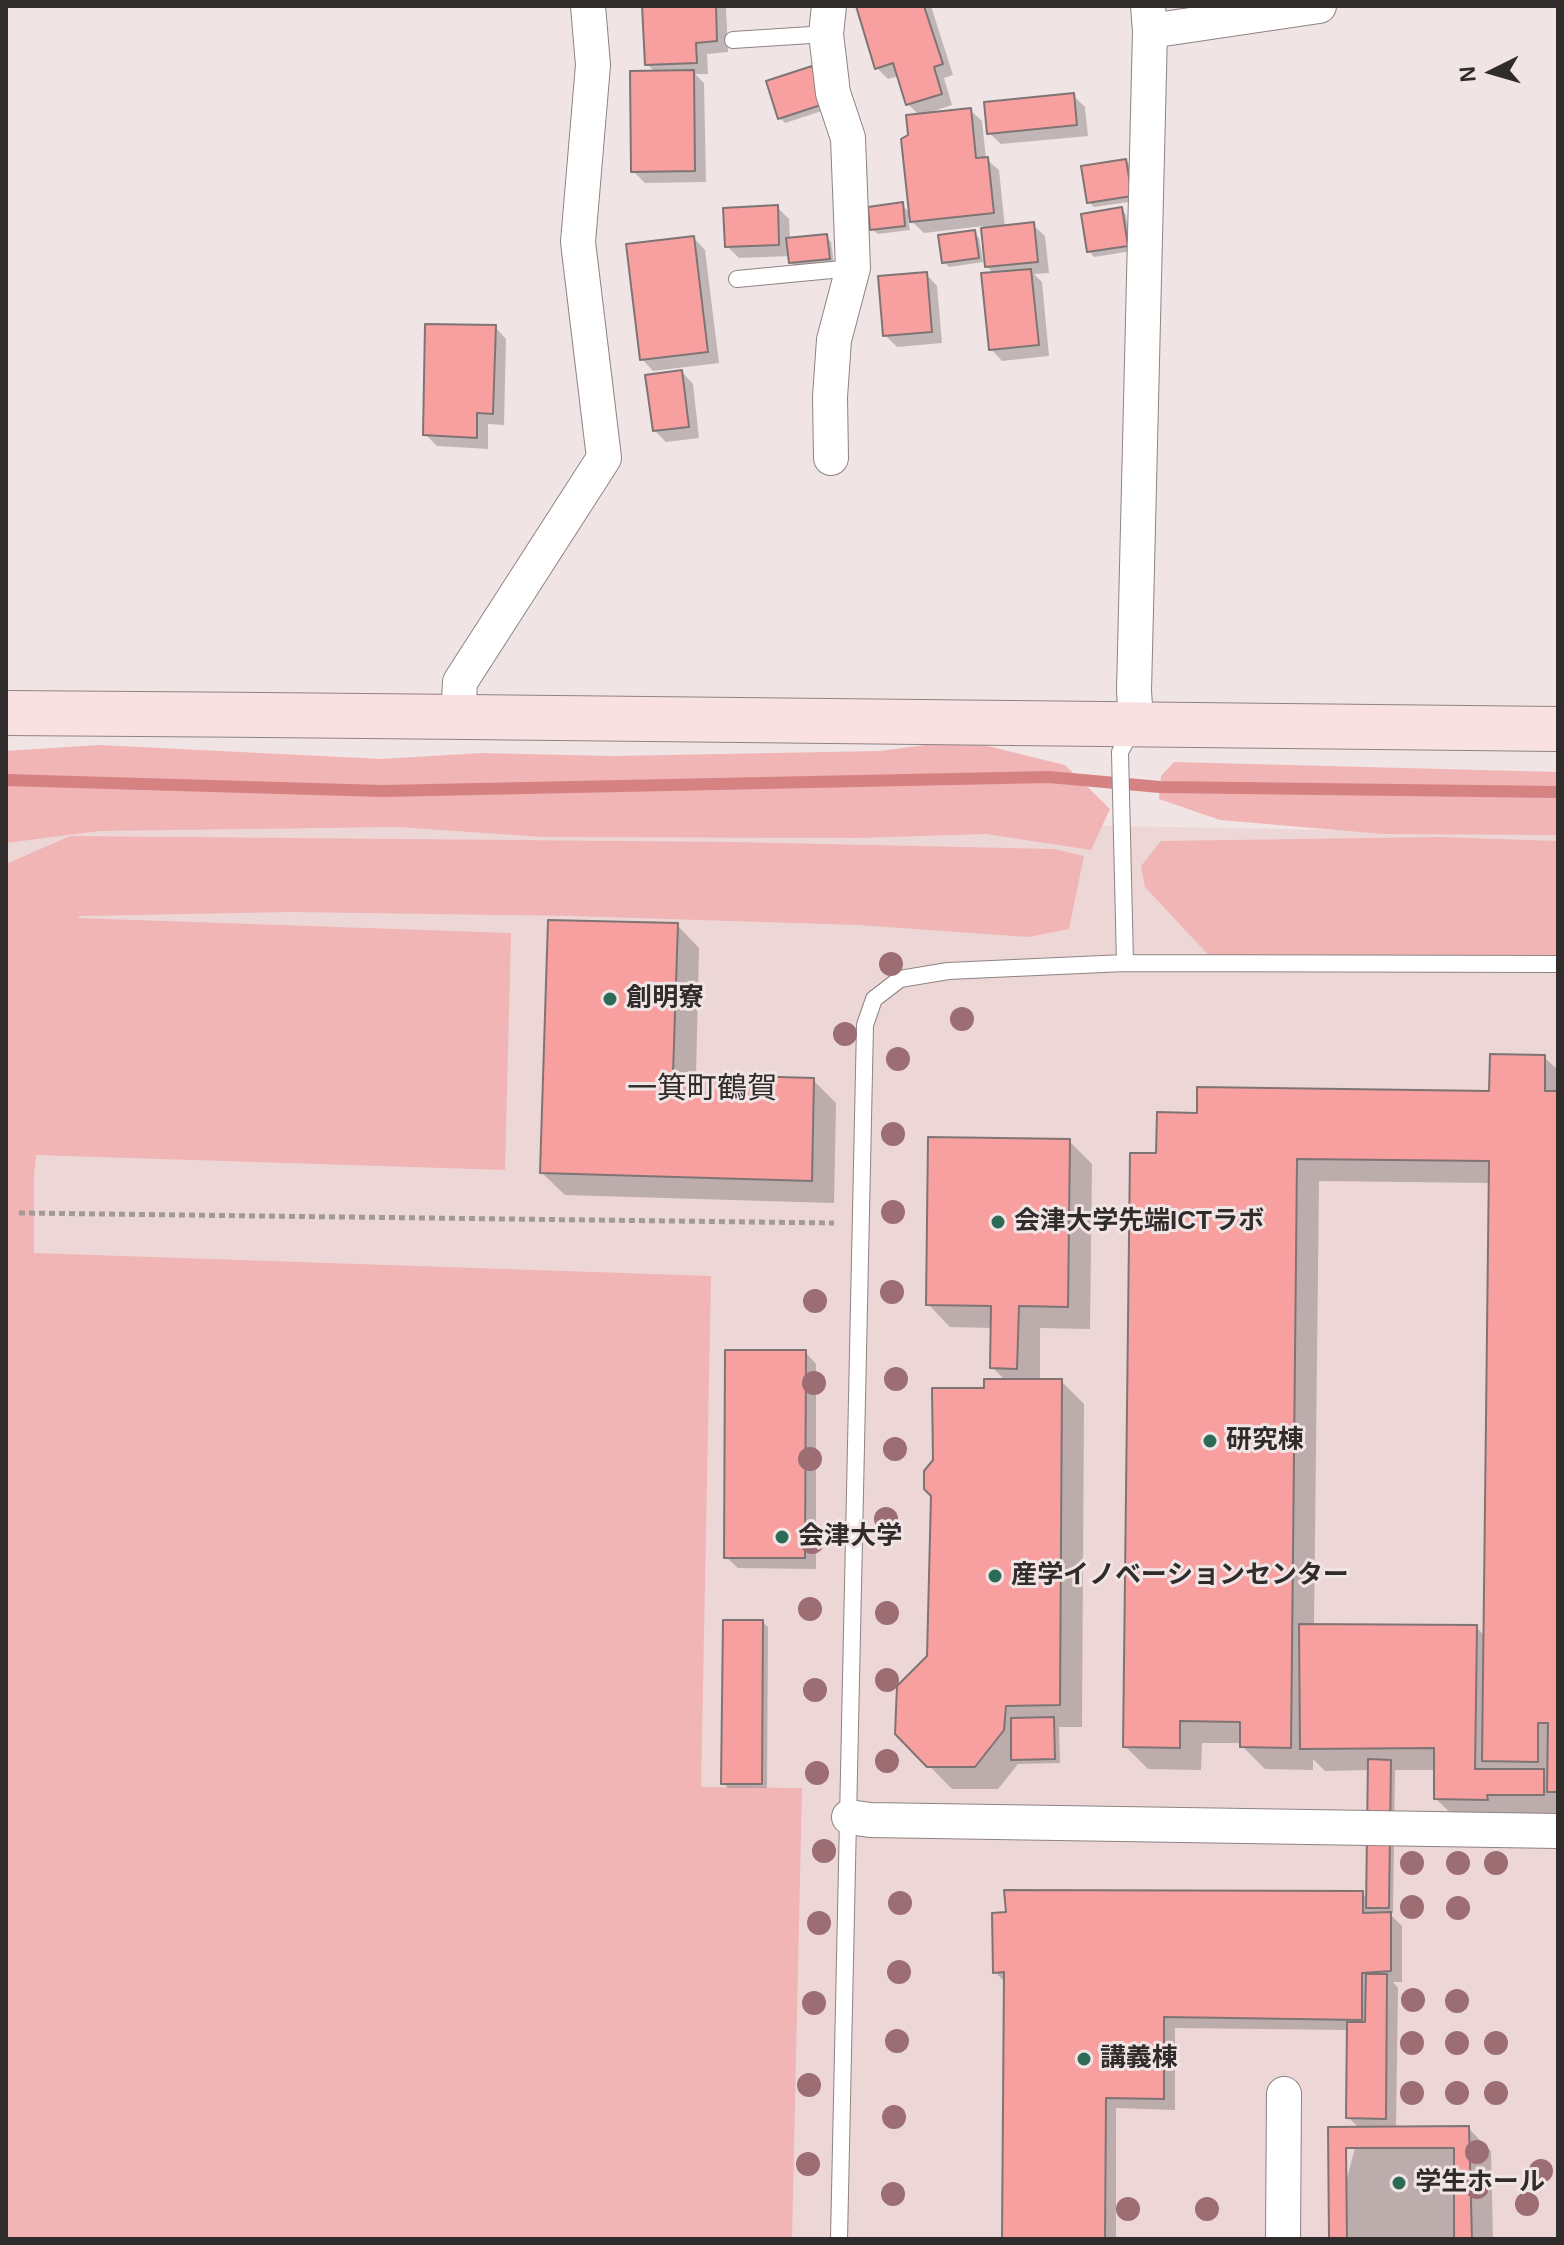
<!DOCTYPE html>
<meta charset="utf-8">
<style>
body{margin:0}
#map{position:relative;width:1564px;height:2245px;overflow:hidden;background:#f1e4e4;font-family:Helvetica,sans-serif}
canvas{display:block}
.frame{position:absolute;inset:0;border:8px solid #312c2c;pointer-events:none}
.north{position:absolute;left:1452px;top:32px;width:80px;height:80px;-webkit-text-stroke:6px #f1e4e4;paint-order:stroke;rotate:265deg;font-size:22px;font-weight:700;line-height:32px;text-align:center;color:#312c2c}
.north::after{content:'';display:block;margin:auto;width:28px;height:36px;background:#312c2c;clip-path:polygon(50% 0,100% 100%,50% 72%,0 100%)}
</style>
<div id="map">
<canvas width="1564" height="2245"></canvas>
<div class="frame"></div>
<div class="north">N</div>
</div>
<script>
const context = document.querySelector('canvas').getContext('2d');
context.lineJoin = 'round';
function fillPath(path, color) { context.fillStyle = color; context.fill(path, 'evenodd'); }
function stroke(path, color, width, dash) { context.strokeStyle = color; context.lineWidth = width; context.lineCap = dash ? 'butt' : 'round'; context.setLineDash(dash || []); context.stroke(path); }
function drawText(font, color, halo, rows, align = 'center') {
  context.font = font + ' Helvetica,"Noto Sans JP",sans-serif'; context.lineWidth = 6; context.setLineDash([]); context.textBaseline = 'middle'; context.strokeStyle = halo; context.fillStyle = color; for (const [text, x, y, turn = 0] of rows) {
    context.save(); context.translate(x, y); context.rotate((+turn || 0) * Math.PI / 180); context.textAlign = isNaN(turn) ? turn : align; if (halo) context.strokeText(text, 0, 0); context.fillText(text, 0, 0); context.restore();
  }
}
const built = new Path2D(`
 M6,806L1558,834V2239H6Z`);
const green = new Path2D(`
 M963,740L1065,765L1110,809L1091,850L986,834L857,838L543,837L398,827L99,831L6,843V751L99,745L382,759L481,753L613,756L880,751Z
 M1174,762L1558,772V835L1383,834L1220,820L1159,799L1161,776Z
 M70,836L732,842L1054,849L1084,856L1069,929L1028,937L859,925L571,916L291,912L80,916L78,918L511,933L505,1170L36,1155L34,1176V1253L711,1276L701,1787L802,1788L792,2239H6V864Z
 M1439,837L1558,841V956L1216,963L1145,887L1141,866L1161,841Z`);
const shadow = new Path2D(`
 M644,6H724L726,8L728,52L707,54L708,74H695L704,83L706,182L645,183L633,171L655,72L647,64Z
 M858,6H931L953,75L944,78L952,105L931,112L932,114L970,110L982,121L986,159L999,170L1005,228L1033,225L1045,236L1049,273L1034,274L1042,282L1049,356L1002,361L991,349L995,274L987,267L983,226L924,233L908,218L910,230L878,234L872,229L902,205L911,214L910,136L919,115L908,104L899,76L888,79L877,68Z
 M812,69L828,109L785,123L780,118Z
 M1073,95L1085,107L1088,136L1001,144L989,133Z
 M1126,161L1131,166L1136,201L1094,207L1089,202Z
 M777,207L789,219L790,240L826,236L831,242L834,264L796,268L791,262L790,256L739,258L727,246Z
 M1121,209L1126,215L1132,251L1094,257L1089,251Z
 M974,233L979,238L983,262L949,267L944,262Z
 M694,238L705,250L719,363L653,371L642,359Z
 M926,274L937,286L942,343L897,347L885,335Z
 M495,327L506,339L504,425L488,424V449L437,446L425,434Z
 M682,372L693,384L699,438L666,442L654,430Z
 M677,925L699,948L696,1077L813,1080L836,1103L834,1203L565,1195L542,1173Z
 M1544,1057L1558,1070V1817L1459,1821L1436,1799V1770H1395L1393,1913H1389L1402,1926V1982H1393L1398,1988L1396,2129L1468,2128L1491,2151L1493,2239H1331L1360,2129L1348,2117L1349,2030L1175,2028V2110L1116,2108V2239H1004L1006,1983L995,1972L1362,1893L1368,1899L1370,1770L1325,1771L1313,1759V1770L1265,1769L1242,1746V1743H1202L1201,1770L1148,1769L1125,1746L1158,1155L1199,1115L1491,1093ZM1319,1181L1491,1183L1486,1637L1476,1627L1314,1626Z
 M1069,1141L1092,1164L1090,1329L1040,1328V1382H1062L1084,1404L1082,1727H1059L1060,1763L1018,1764L998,1789H952L897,1733L929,1656L986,1390L1006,1381L992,1367L993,1328L950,1327L928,1304Z
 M805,1352L816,1364V1569L738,1568L726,1557Z
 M762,1622L768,1627L767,1788H728L723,1783Z`);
const stream = new Path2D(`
 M6,780L383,791L1049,777L1160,787L1558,792`);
const building = new Path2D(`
 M642,6H716L717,41L696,43L697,63L645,65Z
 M856,6H924L943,64L934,67L942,94L906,105L893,63L875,69Z
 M812,66L824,104L778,119L766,81Z
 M694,70L695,171L631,172L630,71Z
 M1074,93L1077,125L987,134L984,102Z
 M971,108L976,158L988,157L994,213L910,222L901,139L908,135L906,115Z
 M1126,159L1132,196L1087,203L1081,166Z
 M903,202L905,226L870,230L868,207Z
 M778,205L779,245L725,247L723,208Z
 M1122,207L1128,246L1087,252L1081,214Z
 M1034,222L1038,262L985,267L981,228Z
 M975,230L979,258L942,263L938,235Z
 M827,234L830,259L789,263L786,238Z
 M694,236L708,352L640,360L626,244Z
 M1031,269L1039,345L989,350L981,273Z
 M927,272L932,332L883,336L878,276Z
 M425,324L496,325L493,414L477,413V438L423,435Z
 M682,370L689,427L653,431L645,375Z
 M548,920L678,923L673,1074L814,1078L812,1181L540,1173Z
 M1490,1054L1545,1055V1091H1558V1792H1547L1548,1723H1538V1762L1482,1761L1489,1161L1297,1159L1291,1748L1240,1747V1722L1180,1721V1748L1123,1747L1130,1153H1156L1157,1112L1197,1113V1087L1489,1091Z
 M928,1137L1070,1139L1068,1307L1019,1306L1017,1369L990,1368L991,1306L926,1305Z
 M725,1350H806L805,1558H724Z
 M984,1379H1062L1060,1705L1006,1706L1004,1730L975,1767H927L895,1734L897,1686L927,1656L931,1496L924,1489V1471L933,1460L932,1388H984Z
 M723,1620H763L762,1784H721Z
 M1299,1624L1477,1625L1475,1769H1544V1795H1487L1488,1800L1434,1799V1748L1300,1749Z
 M1054,1717L1055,1759L1011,1760V1718Z
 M1368,1759L1391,1760L1389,1908H1366Z
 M1004,1890L1363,1891V1913L1391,1912V1971L1362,1973V2020L1164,2017V2099L1106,2098L1105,2239H1002L1004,1972L993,1973L992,1913L1006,1912Z
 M1366,1974H1387L1386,2119L1346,2118L1347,2022H1365Z
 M1469,2126L1472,2239H1329L1328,2127Z
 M1346,2148H1454V2239H1347Z`);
const path = new Path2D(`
 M19,1213L834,1223`);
const lane = new Path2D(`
 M733,40L826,34
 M737,279L853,268
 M1125,963L1120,752L1133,728
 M839,2239L865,1025L874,999L900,979L948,971L1125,963L1558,964`);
const street = new Path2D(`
 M829,6L826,34L833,93L848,138L853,268L834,340L830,397L831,458
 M1150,31L1319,6
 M458,717L460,682L604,458L578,242L593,65L588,6
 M1136,722L1134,691L1150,31L1148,6
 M849,1817L870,1820L1558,1831
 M1283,2239L1284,2094`);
const secondary = new Path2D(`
 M6,713C159,713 313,716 466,717C830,720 1194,723 1558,729`);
const trees = [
 [891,964],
 [962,1019],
 [845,1034],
 [898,1059],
 [893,1134],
 [893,1212],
 [892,1292],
 [815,1301],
 [896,1379],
 [814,1383],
 [895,1449],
 [810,1459],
 [886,1519],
 [812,1542],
 [810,1609],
 [887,1613],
 [887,1680],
 [815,1690],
 [887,1761],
 [817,1773],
 [824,1851],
 [1412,1863],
 [1458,1863],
 [1496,1863],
 [900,1903],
 [1412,1907],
 [1458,1908],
 [819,1923],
 [899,1972],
 [1413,2000],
 [1457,2001],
 [814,2003],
 [897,2041],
 [1412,2043],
 [1457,2043],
 [1496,2043],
 [809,2085],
 [1412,2093],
 [1457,2093],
 [1496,2093],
 [894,2117],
 [1477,2152],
 [808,2164],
 [1541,2171],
 [1477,2187],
 [893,2194],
 [1527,2204],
 [1128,2209],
 [1207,2209]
];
const markers = [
 [610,999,8,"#2e6b57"],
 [998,1222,8,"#2e6b57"],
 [1210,1441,8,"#2e6b57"],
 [782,1537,8,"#2e6b57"],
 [995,1576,8,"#2e6b57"],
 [1084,2059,8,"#2e6b57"],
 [1399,2183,8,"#2e6b57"]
];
const poiNames = [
 ["創明寮",626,999],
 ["会津大学先端ICTラボ",1014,1222],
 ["研究棟",1226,1441],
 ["会津大学",798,1537],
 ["産学イノベーションセンター",1011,1576],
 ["講義棟",1100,2059],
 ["学生ホール",1415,2183]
];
const quarterNames = [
 ["一箕町鶴賀",702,1090]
];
fillPath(built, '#ecd7d6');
fillPath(green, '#f1b5b5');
fillPath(shadow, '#0003');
stroke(stream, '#d68182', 12);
fillPath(building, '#f8a0a0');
stroke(building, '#7f7474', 2);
stroke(lane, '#8e8383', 18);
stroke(street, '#8e8383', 36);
stroke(secondary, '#8e8383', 46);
stroke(path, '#a29999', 5, [6, 4]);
stroke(lane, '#fff', 16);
stroke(street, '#fff', 34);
stroke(secondary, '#fae1e1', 44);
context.fillStyle = '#9d6d74';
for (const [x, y] of trees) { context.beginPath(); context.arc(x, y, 12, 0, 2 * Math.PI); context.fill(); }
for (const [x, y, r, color] of markers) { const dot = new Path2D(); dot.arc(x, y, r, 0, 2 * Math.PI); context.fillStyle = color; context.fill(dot); stroke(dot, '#f1e4e4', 3); }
drawText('bold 26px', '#312c2c', '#f1e4e4', poiNames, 'left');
drawText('30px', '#312c2c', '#f1e4e4', quarterNames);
</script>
